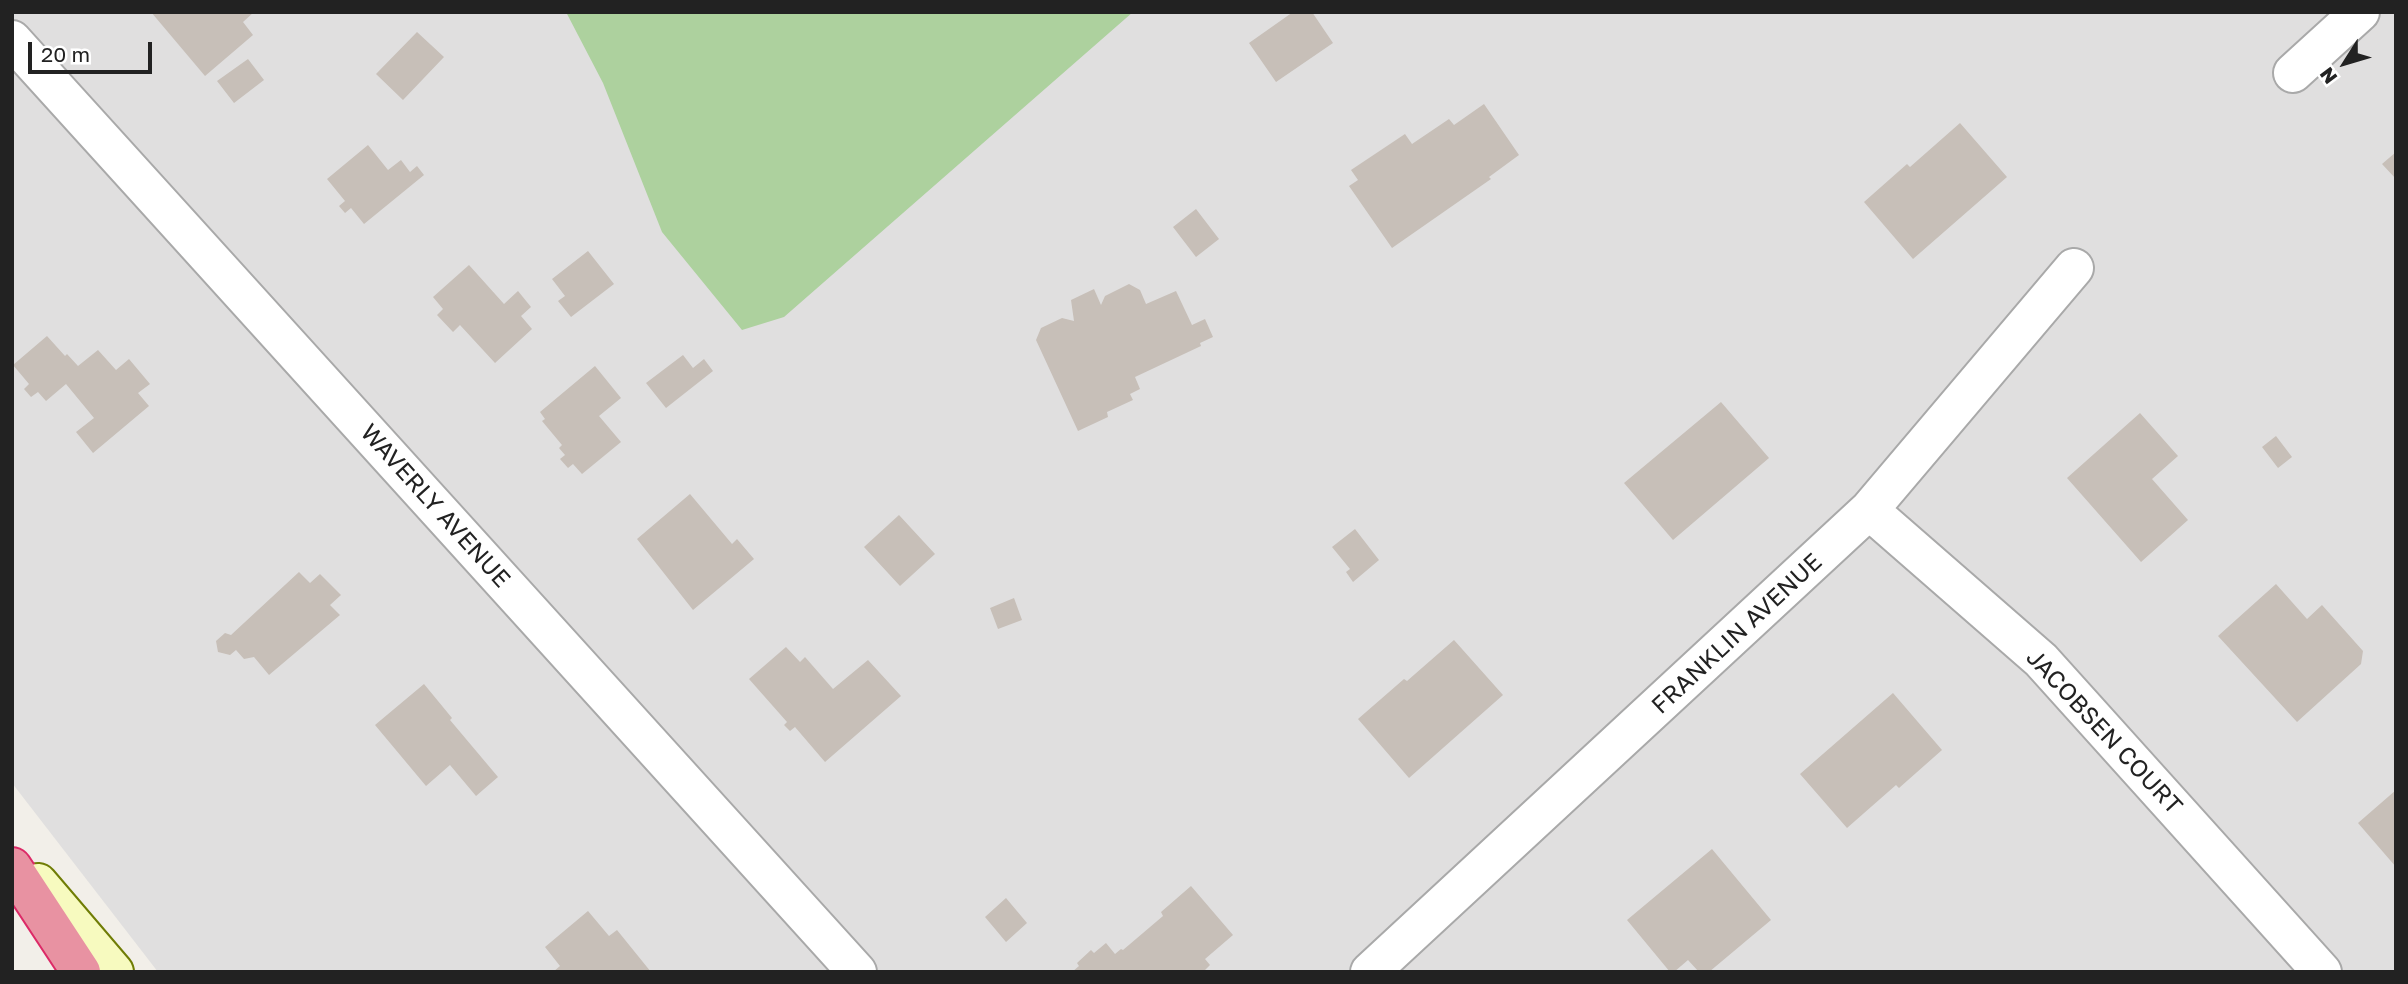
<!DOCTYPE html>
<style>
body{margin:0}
#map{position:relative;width:2408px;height:984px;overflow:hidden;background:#f2efe9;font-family:"Golos Text",sans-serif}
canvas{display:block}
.frame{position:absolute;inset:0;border:14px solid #222;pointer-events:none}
.north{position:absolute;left:2310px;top:28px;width:70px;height:70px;-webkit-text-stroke:5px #fff;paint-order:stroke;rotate:233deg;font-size:19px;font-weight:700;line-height:28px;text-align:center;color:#222}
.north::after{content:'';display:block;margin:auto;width:24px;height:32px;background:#222;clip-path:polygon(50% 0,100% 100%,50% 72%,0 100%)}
.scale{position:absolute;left:28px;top:42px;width:124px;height:32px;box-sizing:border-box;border:4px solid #222;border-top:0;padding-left:9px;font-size:21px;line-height:24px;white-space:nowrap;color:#222;-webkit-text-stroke:5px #fff;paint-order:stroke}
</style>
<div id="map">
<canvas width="2408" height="984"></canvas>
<div class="frame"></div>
<div class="north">N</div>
<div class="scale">20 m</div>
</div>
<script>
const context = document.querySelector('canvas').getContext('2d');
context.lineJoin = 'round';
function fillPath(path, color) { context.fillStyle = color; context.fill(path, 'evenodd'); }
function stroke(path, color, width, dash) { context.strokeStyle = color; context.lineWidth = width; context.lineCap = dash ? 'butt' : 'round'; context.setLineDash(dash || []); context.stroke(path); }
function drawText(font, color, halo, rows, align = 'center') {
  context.font = font + ' "Golos Text",sans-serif'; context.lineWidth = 6; context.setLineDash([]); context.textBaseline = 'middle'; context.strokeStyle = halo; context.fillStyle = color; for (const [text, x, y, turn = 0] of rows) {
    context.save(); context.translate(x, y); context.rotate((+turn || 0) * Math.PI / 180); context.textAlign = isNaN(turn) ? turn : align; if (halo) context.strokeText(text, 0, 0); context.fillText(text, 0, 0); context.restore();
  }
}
const residential = new Path2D(`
 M12,12H2396V972H158L12,783Z`);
const forest = new Path2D(`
 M566,12H1133L784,317L742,330L662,232L603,83Z`);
const building = new Path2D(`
 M151,12H254L243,22L253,35L205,76Z
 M1293,12H1312L1333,43L1276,82L1249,43Z
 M417,32L444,57L403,100L376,74Z
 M248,59L264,80L234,103L217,81Z
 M1484,104L1519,155L1489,177L1491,179L1392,248L1349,186L1358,180L1351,170L1405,134L1412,144L1449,119L1454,125Z
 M1960,123L2007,177L1913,259L1864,202L1907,164L1910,167Z
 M368,145L388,170L401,160L410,172L417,166L424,175L364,224L351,208L345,213L339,206L345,201L327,179Z
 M2396,152V179L2382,164Z
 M1196,209L1219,239L1196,257L1173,227Z
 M588,251L614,284L571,317L558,301L565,296L552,279Z
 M469,265L504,304L518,291L531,307L521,316L532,329L495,363L460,325L453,332L437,315L443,309L433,297Z
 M1129,284L1140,290L1146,304L1176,291L1192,325L1205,319L1213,337L1200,343L1201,346L1135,377L1140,389L1130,394L1133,400L1107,412L1108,417L1078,431L1036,340L1041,328L1062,318L1074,321L1071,300L1094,289L1101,305L1105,296Z
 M47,336L65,356L67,354L78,366L98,350L116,370L129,359L150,384L138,393L149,406L93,453L76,432L94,418L66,384L46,401L38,392L31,397L24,389L29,384L13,365Z
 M683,355L693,368L704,359L713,371L666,408L646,383Z
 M595,366L621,398L599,416L621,442L582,474L573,464L568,468L560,459L565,455L559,448L562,445L542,421L545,419L540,412Z
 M1721,402L1769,458L1673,540L1624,483Z
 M2140,413L2178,456L2152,479L2188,520L2141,562L2067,478Z
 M2276,436L2292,457L2278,468L2262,447Z
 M690,494L732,544L737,539L754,559L693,610L637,539Z
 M899,515L935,554L900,586L864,547Z
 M1355,529L1379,560L1353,582L1346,572L1350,569L1332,547Z
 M299,572L310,583L320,574L341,595L330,605L340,615L269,675L254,657L244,659L236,650L230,655L218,652L216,641L225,633L231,635Z
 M2276,584L2307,619L2322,605L2363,651L2361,664L2297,722L2218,636Z
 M1014,598L1022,620L998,629L990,608Z
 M1454,640L1503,695L1409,778L1358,719L1404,679L1407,681Z
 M786,647L800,662L805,657L833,689L868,660L901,696L825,762L795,727L790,731L784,725L787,722L749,679Z
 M424,684L452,718L450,720L498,777L476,796L450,765L426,786L375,725Z
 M1893,693L1942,750L1899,788L1896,785L1847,828L1800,774Z
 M2396,790V867L2358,823Z
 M1712,849L1771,920L1709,972H1699L1688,960L1674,972H1670L1627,920Z
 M1191,886L1233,935L1205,959L1210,965L1203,972H1072L1079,966L1077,963L1091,950L1094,953L1106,943L1115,954L1121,949L1123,950L1163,916L1161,912Z
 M1006,898L1027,923L1006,942L985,917Z
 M588,911L609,936L617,930L651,972H553L560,966L545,947Z`);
const street = new Path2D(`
 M12,40L857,972
 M2293,73L2360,12
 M1869,510L2041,660L2322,972
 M1370,972L1869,510L2074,268`);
const secondary = new Path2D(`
 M38,883L114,972`);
const highway = new Path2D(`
 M12,867L81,972`);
const streetNames = [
 ["WAVERLY AVENUE",435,506,48],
 ["FRANKLIN AVENUE",1737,634,-43],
 ["JACOBSEN COURT",2104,732,47]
];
fillPath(residential, '#e0dfdf');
fillPath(forest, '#add19e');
fillPath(building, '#c7bfb8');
stroke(street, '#a9a9a9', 42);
stroke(secondary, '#707d05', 42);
stroke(highway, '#dc2a67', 42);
stroke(street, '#fff', 38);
stroke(secondary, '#f7fabf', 38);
stroke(highway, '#e892a2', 38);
drawText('24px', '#222', '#fff', streetNames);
</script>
